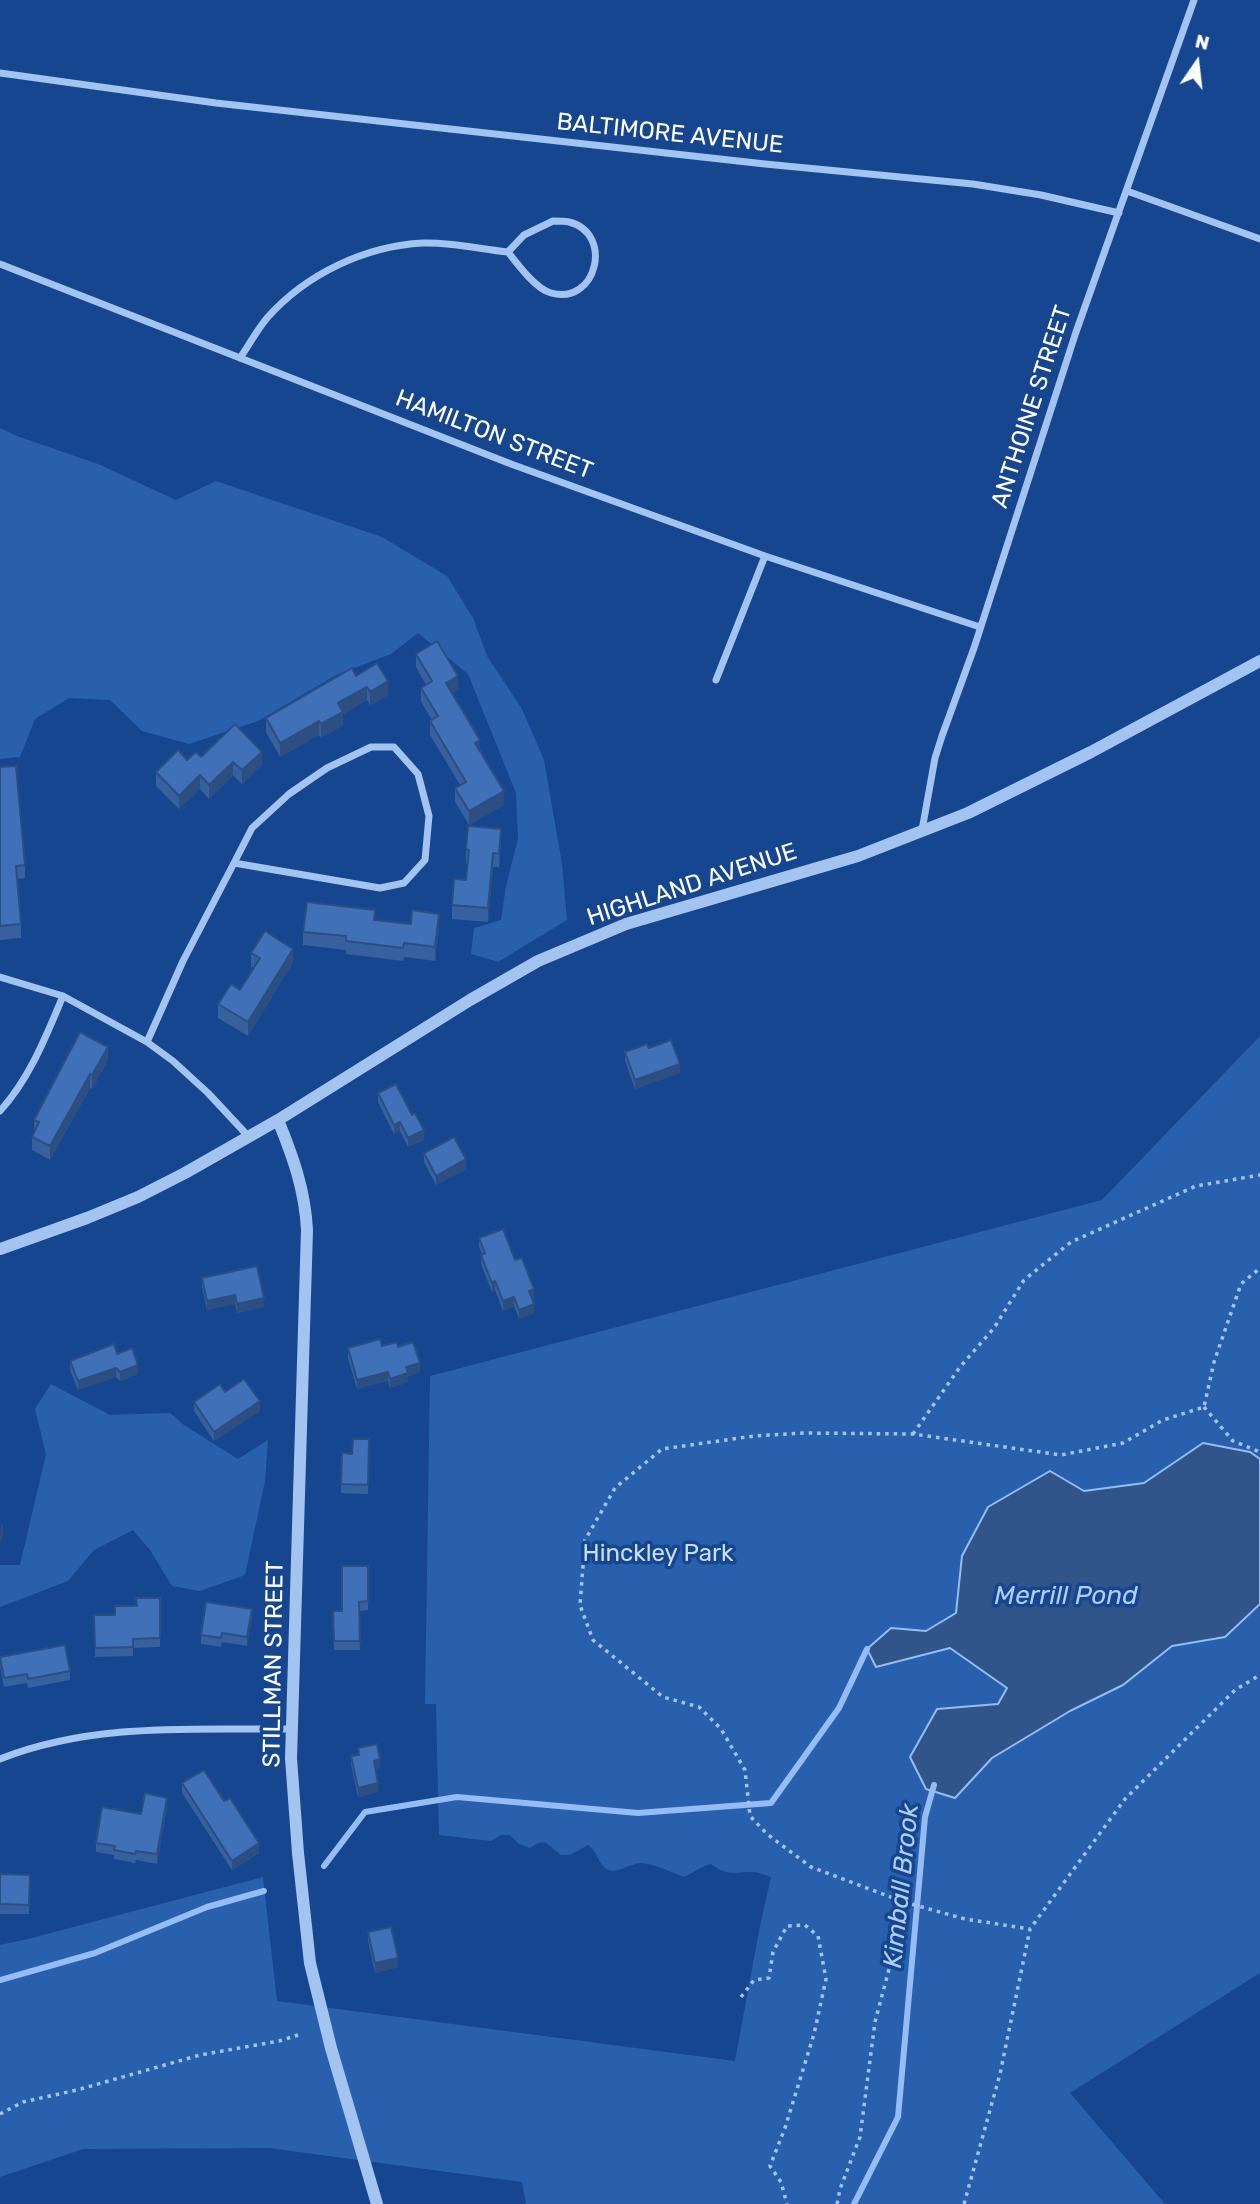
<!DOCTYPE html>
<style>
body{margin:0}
#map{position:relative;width:1260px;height:2204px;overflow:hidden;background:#16468f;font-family:Rubik,sans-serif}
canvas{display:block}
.north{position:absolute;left:1162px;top:28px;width:70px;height:70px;-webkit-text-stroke:5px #16468f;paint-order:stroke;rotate:14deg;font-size:19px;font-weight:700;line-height:28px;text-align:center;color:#fff}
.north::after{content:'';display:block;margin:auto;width:24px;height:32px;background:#fff;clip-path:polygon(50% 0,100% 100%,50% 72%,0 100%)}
</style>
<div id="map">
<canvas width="1260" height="2204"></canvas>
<div class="north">N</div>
</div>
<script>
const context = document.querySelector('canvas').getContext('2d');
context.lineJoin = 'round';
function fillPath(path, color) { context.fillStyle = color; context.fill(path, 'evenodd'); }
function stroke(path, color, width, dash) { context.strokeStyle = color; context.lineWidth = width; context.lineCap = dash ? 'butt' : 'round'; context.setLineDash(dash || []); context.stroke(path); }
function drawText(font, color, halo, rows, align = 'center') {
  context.font = font + ' Rubik,sans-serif'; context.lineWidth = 7; context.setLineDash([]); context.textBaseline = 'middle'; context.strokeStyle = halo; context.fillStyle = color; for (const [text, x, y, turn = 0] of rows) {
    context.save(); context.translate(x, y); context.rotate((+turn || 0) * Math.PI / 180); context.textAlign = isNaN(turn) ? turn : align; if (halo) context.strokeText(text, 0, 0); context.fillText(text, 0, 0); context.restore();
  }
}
const green = new Path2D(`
 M0,428L17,436L98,464L176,500L216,481L382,537L447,576L473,618L487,656L522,709L544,760L562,864L567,920L498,962L471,954L474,928L501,920L506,886L518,839L516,793L468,674L418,633L391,654L336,675L258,721L189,744L142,731L110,700L69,698L35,719L20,757L0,759Z
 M1260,1036V1459L1250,1452L1203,1443L1144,1483L1084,1491L1050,1472L962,1556L957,1613L930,1653L950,1648L1007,1688L998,1704L937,1709L955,1798L992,1758L1070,1711L1123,1685L1172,1646L1225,1637L1260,1604V1973L1070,2093L1165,2204H526L522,2182L269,2148L83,2149L0,2177V1945L28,1939L263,1877L277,2001L735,2061L760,1926L771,1877C764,1875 756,1871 749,1872C732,1873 726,1875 711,1864C701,1866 693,1873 684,1877C670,1872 656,1864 641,1863C631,1863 619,1873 609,1870C598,1866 598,1851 588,1845L570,1855H561L545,1842L538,1843L530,1848L519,1844L510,1835H501L491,1841L439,1835L436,1704H425L430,1376L1102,1200Z
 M51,1384L110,1415L170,1413L184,1425L238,1459L268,1440L265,1481L245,1575L200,1591L172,1586L150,1550L133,1530L94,1550L68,1581L0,1607V1565H20L46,1454L35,1409Z`);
const water = new Path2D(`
 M1203,1443L1250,1452L1260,1459V1604L1225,1637L1172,1646L1123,1685L1070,1711L992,1758L955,1798L926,1789L910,1757L937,1709L998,1704L1007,1688L950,1648L876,1667L867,1649L891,1628L926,1631L956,1613L962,1556L988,1507L1050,1471L1084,1491L1144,1483Z`);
const stream = new Path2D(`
 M324,1866L365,1812L457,1797L638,1813L771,1803L839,1708L867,1649
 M0,1980L95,1953L207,1907L264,1891
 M854,2204L898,2117L925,1817L934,1785`);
const path = new Path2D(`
 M1204,1407L1233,1441L1260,1452
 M913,1434L960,1367L994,1328L1024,1280L1071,1242L1196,1186L1260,1175
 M904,1902L965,1919L1030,1929
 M741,1997L754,1980L769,1978L773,1952L787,1926L805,1925L818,1936L826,1979L814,2034L785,2128L770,2166L781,2182L787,2204
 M0,2114L23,2102L77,2090L200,2055L279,2041L298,2035
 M837,2204L840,2189L860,2137L875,2022L898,1935L904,1902L811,1867L767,1834L750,1816L745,1770L721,1729L699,1707L663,1697L593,1640L580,1605L585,1540L615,1488L662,1449L754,1436L803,1433L913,1434L1061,1455L1123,1443L1163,1420L1204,1407L1214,1362L1241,1284L1260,1268
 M964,2204L1000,2074L1030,1929L1125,1799L1235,1690L1260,1675`);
const minor = new Path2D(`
 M0,73L216,103L765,164L973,184L1041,195L1119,213
 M1127,191L1260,239
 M553,221C558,221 564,221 569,222C614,233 597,306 551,293C536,289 518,265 508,252L524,235Z
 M0,264L511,464L765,556L980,627
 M240,358C249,345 257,330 267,318C306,274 365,246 423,243C451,242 480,249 508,252
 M716,680L765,556
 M922,830L935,758L942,736L974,648L1076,332L1194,0
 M0,977L63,996L147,1042L173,1061L208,1093L249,1137
 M147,1042L183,961L234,863L380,888L404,883L425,860L429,816L418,774L394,747H371L327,768L289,794L252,828L234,863
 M0,1111C30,1078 46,1036 63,996
 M0,1759C93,1722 194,1730 293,1729`);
const tertiary = new Path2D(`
 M278,1120C293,1157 305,1190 307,1230L291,1758L298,1853L310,1963L331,2048L377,2204
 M0,1249L87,1218L138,1197L185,1173L278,1120L470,1000L538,961L626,924L858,856L968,813L1091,752L1260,661`);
const wall = new Path2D(`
 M416,654L458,690L452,693L480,752L504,805L469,825L455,802V788L460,785L430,735V721L432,720L421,702V688L426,685L416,667Z
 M356,676L388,695L370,705L367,700L343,714V725L321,738L319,735L280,757L266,732V718Z
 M201,757L262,765L242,784L233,775L209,799L200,789L179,809L156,786V772L187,760Z
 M0,767L25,865V878L18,879L21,924V938L0,940Z
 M501,843L499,867H493L488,922L452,919V905L466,880L468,863H466V849Z
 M375,920L439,927L435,961L404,957L403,961L346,954V950L303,945V932Z
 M251,953L293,962L248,1036L218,1018V1004L240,990L254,968L251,967Z
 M649,1048L680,1073L635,1089L625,1061V1052Z
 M108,1060L92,1089L90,1088L50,1160L32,1150V1137L34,1132V1120Z
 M378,1093L424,1140L408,1147L400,1131L394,1134L378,1102Z
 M424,1153L466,1169L436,1185L424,1162Z
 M479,1238L515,1260L534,1298L532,1299L534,1313L519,1319L514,1306L503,1311L495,1290L492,1292L481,1264L482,1254L479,1247Z
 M202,1278L264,1307L237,1313L235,1304L207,1310L202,1287Z
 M382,1346L398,1347L420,1372L408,1376V1382L390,1388L388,1381L357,1389L348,1358V1348Z
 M117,1354L138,1374L120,1381L116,1377L78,1390L70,1370V1361Z
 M225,1392L260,1411L214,1441L194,1411V1402Z
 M369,1439L368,1494L341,1493L342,1453L352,1454Z
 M368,1566V1610L359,1611L360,1650H334L333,1611H342Z
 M160,1598V1647L133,1648V1656L95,1657L94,1615H115L137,1606Z
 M252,1618L247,1646L222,1642L221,1647L201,1644V1635Z
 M0,1657L70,1671V1680L28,1688L27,1683L4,1687L0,1666Z
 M358,1748L380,1768L375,1769L378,1792L358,1797L351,1765V1756L358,1755Z
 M182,1783L259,1853L232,1870L182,1793Z
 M167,1807L157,1864L136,1860L135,1863L114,1859V1855L96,1852V1843L141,1814Z
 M0,1874L30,1875L29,1914H0Z
 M368,1932L398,1967L375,1973L368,1941Z`);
const shadedWall = new Path2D(`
 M458,676V690L446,697V683Z
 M388,681V695L370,705V692Z
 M367,687V700L343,714V725L321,738V724L338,703Z
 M319,721V735L280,757V743Z
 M480,740V754L475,743Z
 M262,752V765L242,784V770Z
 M233,762V775L209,799V785Z
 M200,775V789L179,809V796Z
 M504,791V805L469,825V811Z
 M501,829V843L499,867V854Z
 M493,853V867L488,922V908Z
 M439,914V927L435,961V947Z
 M293,949V962L248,1036V1022Z
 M108,1047V1060L92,1089V1075Z
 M680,1064V1073L635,1089V1080Z
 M90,1074V1088L50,1160V1146Z
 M400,1122V1131L394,1134V1125Z
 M424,1130V1140L408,1147V1138Z
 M466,1159V1169L436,1185V1176Z
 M495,1281V1290L492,1292V1283Z
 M534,1289V1298L529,1300V1291Z
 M235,1295V1304L207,1310V1301Z
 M514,1297V1306L503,1311V1301Z
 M264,1298V1307L237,1313V1304Z
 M534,1304V1313L519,1319V1310Z
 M420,1363V1372L408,1376V1382L390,1388V1379L406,1367Z
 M138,1365V1374L120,1381V1372Z
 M116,1368V1377L78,1390V1381Z
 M388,1372V1381L357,1389V1380Z
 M260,1401V1411L214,1441V1432Z
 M3,1523V1536L0,1544V1530Z
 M252,1609V1618L247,1646V1637Z
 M380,1759V1768L374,1770V1761Z
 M378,1783V1792L358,1797V1788Z
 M167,1798V1807L157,1864V1854Z
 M259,1843V1853L232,1870V1861Z
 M398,1958V1967L375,1973V1963Z`);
const building = new Path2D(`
 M437,641L458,676L446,683L480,740L475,743L504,791L469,811L455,788L466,782L430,721L438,716L421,688L432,681L416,654Z
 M377,663L388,681L370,692L367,687L338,703L343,712L321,724L319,721L280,743L266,718L352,668L356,676Z
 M235,724L262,752L242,770L233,762L209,785L200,775L179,796L156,772L178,750L187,760L196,752L201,757Z
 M16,766L25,865L16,866L21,924L0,926V767Z
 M468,826L501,829L499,854L493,853L488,908L452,905L454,879L466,880L469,850L466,849Z
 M307,902L375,910L374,920L411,924L412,910L439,914L435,947L404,943L403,948L346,941V936L303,932Z
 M265,931L293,949L248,1022L218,1004L231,984L240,990L260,958L251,953Z
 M80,1032L108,1047L92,1075L90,1074L50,1146L32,1137L39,1122L34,1120Z
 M671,1040L680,1064L635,1080L625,1052L647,1044L649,1048Z
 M396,1084L412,1115L415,1113L424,1130L408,1138L400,1122L394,1125L378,1093Z
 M454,1137L466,1159L436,1176L424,1153Z
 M503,1229L515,1260L522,1258L534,1289L529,1291L534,1304L519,1310L514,1297L503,1301L495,1281L492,1283L481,1255L485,1253L479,1238Z
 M257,1266L264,1298L237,1304L235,1295L207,1301L202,1278Z
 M380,1339L382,1346L397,1342L398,1347L413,1342L420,1363L406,1367L408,1373L390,1379L388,1372L357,1380L348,1348Z
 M114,1344L117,1354L132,1348L138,1365L120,1372L116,1368L78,1381L70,1361Z
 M244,1379L260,1401L214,1432L194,1402L220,1384L225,1392Z
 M353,1439H369L368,1485L341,1484L342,1453L352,1454Z
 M342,1566H368V1601L359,1602L360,1641H334L333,1611H342Z
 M136,1598H160V1638L133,1639V1647L95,1648L94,1615H115V1606H137Z
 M206,1602L252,1609L247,1637L222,1633L221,1638L201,1635Z
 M65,1645L70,1671L28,1679L27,1674L4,1678L0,1657Z
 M377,1744L380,1759L374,1761L378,1783L358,1788L351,1756L359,1755L358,1748Z
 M204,1770L224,1801L230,1798L259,1843L232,1861L182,1783Z
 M145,1793L167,1798L157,1854L136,1851L135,1854L114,1850L115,1846L96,1843L102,1807L141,1814Z
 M0,1874L30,1875L29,1905L0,1904Z
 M391,1927L398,1958L375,1963L368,1932Z`);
const streetNames = [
 ["BALTIMORE AVENUE",670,134,6],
 ["ANTHOINE STREET",1032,407,-72],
 ["HAMILTON STREET",494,435,21],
 ["HIGHLAND AVENUE",692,885,-18],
 ["STILLMAN STREET",274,1664,-89]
];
const parkNames = [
 ["Hinckley Park",658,1554]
];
const waterNames = [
 ["Merrill Pond",1066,1596],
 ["Kimball Brook",902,1886,-84]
];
fillPath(green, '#2960ae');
fillPath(water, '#31558b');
stroke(water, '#95bdf3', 2);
stroke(stream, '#95bdf3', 6);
stroke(path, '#a3c3f0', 3.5, [3.5, 5]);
stroke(minor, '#a3c3f0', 7);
stroke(tertiary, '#a3c3f0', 12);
fillPath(wall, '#36609e');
fillPath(shadedWall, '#2c4e81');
fillPath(building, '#3f70b8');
stroke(building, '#2c4e81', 2);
drawText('24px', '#fff', '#16468f', streetNames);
drawText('24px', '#c9defb', '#16468f', parkNames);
drawText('italic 26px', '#afcdf7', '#16468f', waterNames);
</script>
